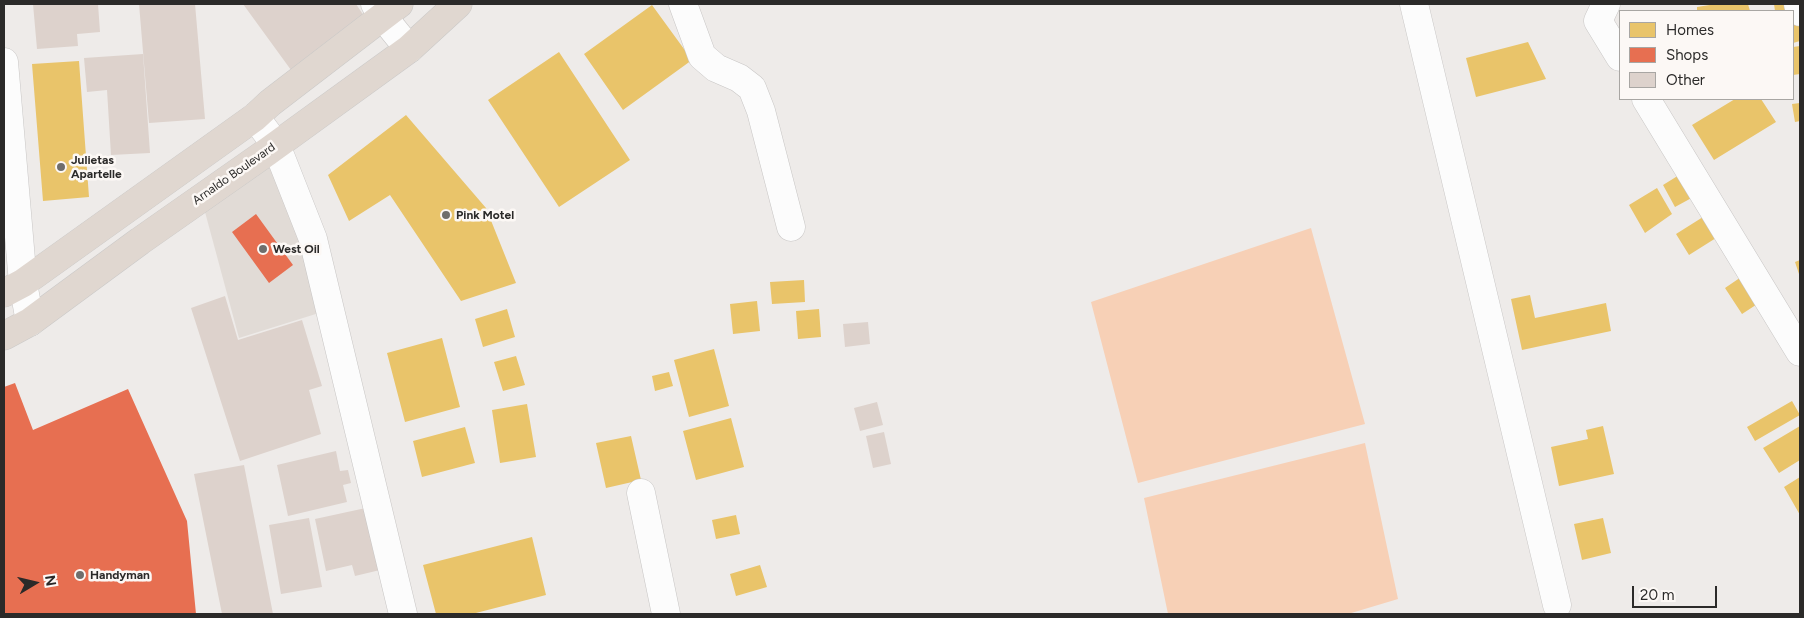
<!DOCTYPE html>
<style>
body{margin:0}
#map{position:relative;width:1804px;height:618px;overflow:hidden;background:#eeebe9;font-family:Figtree,sans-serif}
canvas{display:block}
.frame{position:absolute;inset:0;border:5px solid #2b2a29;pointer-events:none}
.legend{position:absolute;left:1619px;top:10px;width:175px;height:90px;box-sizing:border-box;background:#fcf8f5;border:1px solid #a8a6a3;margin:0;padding:6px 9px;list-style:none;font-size:15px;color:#2b2a29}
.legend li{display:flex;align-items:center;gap:10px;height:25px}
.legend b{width:25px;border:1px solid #a8a6a3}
.north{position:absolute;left:10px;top:558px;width:50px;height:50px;-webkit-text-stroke:4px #fcf8f5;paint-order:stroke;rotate:81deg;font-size:14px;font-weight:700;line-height:20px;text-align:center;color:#2b2a29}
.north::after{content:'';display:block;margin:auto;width:18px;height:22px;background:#2b2a29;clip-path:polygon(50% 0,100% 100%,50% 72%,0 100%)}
.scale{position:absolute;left:1632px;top:586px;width:85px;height:22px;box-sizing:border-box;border:2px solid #2b2a29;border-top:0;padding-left:6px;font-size:15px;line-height:18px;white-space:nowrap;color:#2b2a29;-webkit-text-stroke:4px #fcf8f5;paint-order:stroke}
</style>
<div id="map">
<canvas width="1804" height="618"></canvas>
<div class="frame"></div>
<ul class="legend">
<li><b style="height:14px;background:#e9c46a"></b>Homes</li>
<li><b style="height:14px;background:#e76f51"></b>Shops</li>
<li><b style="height:14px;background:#ddd2cc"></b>Other</li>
</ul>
<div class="north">N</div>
<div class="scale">20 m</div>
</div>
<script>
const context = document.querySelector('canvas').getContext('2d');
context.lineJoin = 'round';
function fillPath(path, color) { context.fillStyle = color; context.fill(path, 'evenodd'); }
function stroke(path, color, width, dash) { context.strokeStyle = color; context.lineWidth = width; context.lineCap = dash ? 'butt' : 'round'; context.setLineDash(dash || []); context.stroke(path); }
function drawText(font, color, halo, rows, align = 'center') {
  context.font = font + ' Figtree,sans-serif'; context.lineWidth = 5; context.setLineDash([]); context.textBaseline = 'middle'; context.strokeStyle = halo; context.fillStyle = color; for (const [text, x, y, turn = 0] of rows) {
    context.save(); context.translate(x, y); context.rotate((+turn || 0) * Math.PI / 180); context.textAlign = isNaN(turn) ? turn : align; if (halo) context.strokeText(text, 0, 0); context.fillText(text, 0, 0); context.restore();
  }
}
const built = new Path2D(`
 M270,164L287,188L319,313L239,338L205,212Z`);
const green = new Path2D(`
 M1311,228L1365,424L1138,483L1091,302Z
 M1365,443L1398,599L1348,614H1168L1144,498Z`);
const homes = new Path2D(`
 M1716,4H1748L1750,11H1697V7Z
 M1774,4H1794L1795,9L1775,11Z
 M652,5L692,60L623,110L584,54Z
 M1800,19V41L1793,43V21Z
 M1528,42L1546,79L1476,97L1466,58Z
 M1800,46V74L1793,75V47Z
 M559,52L630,160L559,207L488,100Z
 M79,61L89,197L43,201L32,64Z
 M1735,99H1761L1776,122L1714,160L1692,125Z
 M1800,103V121L1795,122L1792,104Z
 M406,115L486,208L516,283L461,301L390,195L349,221L328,175Z
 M1684,172L1697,195L1675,207L1663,185Z
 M1657,188L1672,214L1645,233L1629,205Z
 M1703,217L1716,238L1689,255L1676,234Z
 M1800,260V277L1795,262Z
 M1747,273L1765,299L1742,314L1725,288Z
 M804,280L805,302L772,304L770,282Z
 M1530,295L1535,318L1606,303L1611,331L1522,350L1511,299Z
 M757,301L760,331L733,334L730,304Z
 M507,309L515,337L483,347L475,319Z
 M819,309L821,337L798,339L796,311Z
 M442,338L460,407L405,422L387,353Z
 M714,349L729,406L689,417L674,360Z
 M516,356L525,385L503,391L494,362Z
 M669,372L673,386L655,391L652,376Z
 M1792,401L1800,415L1755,441L1747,427Z
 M527,404L536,457L500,463L492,410Z
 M731,418L744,467L696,480L683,431Z
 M1603,426L1614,474L1559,486L1551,447L1588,439L1586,430Z
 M1800,426V460L1779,473L1763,448Z
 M465,427L475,463L422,477L413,441Z
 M631,436L641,480L606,488L596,443Z
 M1800,477V515L1784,487Z
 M736,515L740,534L716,539L712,520Z
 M1603,518L1611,553L1582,560L1574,524Z
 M532,537L546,595L472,614H436L423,565Z
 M760,565L767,587L736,596L730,574Z`);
const shops = new Path2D(`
 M256,214L293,265L269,283L232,232Z
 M15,383L33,430L128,389L187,521L196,614H4V387Z`);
const building = new Path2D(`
 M33,4H98L100,32L77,34L78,46L37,49Z
 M139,4H195L205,119L149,123Z
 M243,4H356L364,16L291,70Z
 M143,54L150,153L111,155L107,90L87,92L84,58Z
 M225,296L238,340L302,320L322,386L309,390L321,434L240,461L191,308Z
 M868,322L870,344L845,347L843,324Z
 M877,402L883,425L860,431L854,408Z
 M884,432L891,464L873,468L866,436Z
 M336,451L340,471L348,470L351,483L343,485L347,502L288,516L277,465Z
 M244,465L273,614H222L194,474Z
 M375,506L380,570L355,576L352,565L326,571L315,519Z
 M309,518L322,587L281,594L269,525Z`);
const minor = new Path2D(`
 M375,4L383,17L409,49
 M683,4L702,56L716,68L739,78L752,88L761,111L791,227
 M1414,4L1557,605
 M1606,4L1598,21L1620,57
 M1798,4L1800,12
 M4,62L23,283L30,322
 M1646,99L1800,352
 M255,117L276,145L313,239L403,614
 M641,493L666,614`);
const highway = new Path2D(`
 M4,293L23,283L255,117L270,103L399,4
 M4,336L30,322L140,241L267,152L409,49L458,4`);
const markers = [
 [61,167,5,"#6f6e6c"],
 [446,215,5,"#6f6e6c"],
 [263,249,5,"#6f6e6c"],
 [80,575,5,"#6f6e6c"]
];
const poiNames = [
 ["Julietas",71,160],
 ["Apartelle",71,174],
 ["Pink Motel",456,215],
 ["West Oil",273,249],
 ["Handyman",90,575]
];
const streetNames = [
 ["Arnaldo Boulevard",234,174,-35]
];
fillPath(built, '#e1dbd6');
fillPath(green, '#f7d0b6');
fillPath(homes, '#e9c46a');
fillPath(shops, '#e76f51');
fillPath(building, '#ddd2cc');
stroke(minor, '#c8c6c5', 29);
stroke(highway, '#cac9c8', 29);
stroke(minor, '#fcfcfc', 28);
stroke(highway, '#e0d7d0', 28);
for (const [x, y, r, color] of markers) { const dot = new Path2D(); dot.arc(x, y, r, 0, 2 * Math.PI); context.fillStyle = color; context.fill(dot); stroke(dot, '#fcf8f5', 2); }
drawText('bold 12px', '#2b2a29', '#fcf8f5', poiNames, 'left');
drawText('12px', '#2b2a29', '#fcf8f5', streetNames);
</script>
